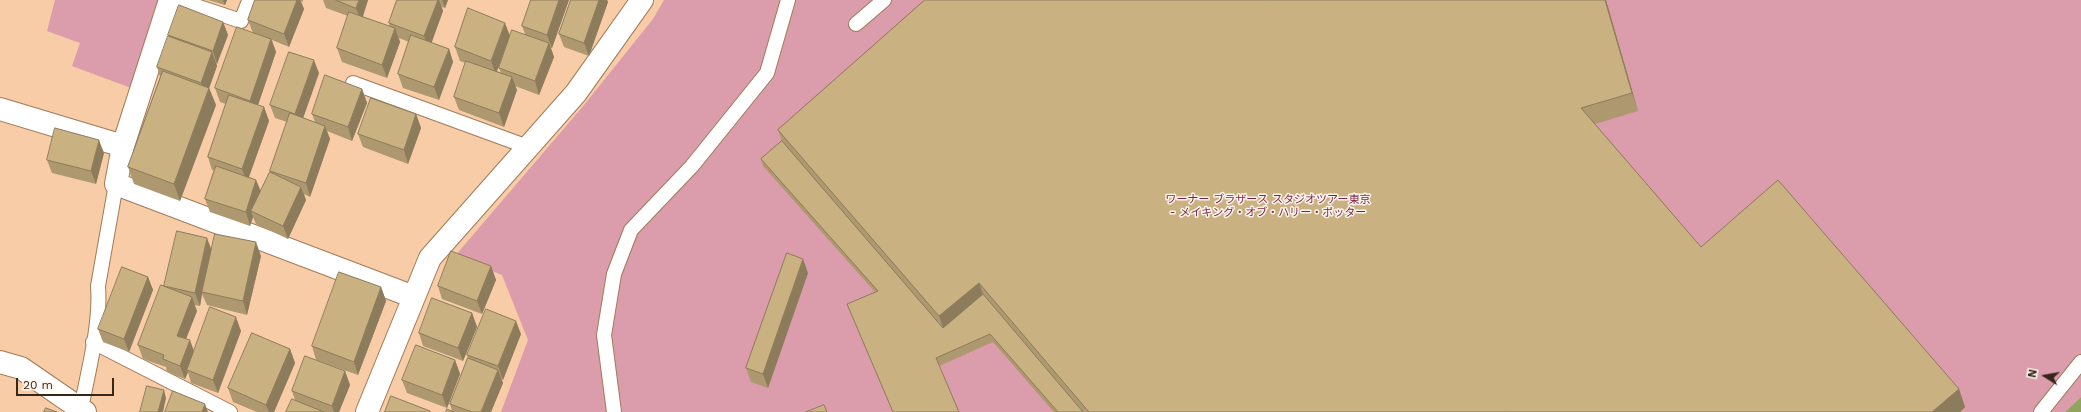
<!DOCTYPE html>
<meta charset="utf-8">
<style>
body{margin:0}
#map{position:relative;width:2081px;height:412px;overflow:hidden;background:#f7cca7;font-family:"Work Sans",sans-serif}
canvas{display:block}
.north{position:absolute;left:2025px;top:356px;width:40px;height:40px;-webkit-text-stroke:3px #fdf5ed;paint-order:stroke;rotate:281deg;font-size:11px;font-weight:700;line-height:16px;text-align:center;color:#372719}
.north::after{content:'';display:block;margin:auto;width:14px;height:18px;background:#372719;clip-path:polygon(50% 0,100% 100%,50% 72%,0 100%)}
.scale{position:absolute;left:16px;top:378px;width:98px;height:18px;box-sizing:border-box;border:2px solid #372719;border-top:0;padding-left:5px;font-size:12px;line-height:14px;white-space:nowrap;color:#372719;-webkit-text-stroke:3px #fdf5ed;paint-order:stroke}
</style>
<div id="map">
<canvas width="2081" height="412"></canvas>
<div class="north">N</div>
<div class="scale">20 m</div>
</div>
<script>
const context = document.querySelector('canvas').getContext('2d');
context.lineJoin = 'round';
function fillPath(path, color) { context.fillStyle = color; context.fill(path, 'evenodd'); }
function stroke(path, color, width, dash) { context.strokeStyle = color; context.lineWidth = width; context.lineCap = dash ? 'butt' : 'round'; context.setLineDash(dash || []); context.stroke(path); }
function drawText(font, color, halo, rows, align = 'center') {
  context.font = font + ' "Work Sans","Noto Sans JP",sans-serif'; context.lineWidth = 3; context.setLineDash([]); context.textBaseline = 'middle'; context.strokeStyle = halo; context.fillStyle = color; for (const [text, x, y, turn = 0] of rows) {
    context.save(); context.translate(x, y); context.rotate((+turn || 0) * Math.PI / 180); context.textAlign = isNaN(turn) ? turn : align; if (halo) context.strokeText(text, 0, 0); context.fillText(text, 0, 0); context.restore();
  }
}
const green = new Path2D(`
 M55,0H159L131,88L72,66L80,43L47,31Z
 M664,0H2081V397L2065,412H501L528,340L502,275L455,256L584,105L653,19Z`);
const water = new Path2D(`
 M2081,397V412H2065Z`);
const lane = new Path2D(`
 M178,0L241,21L249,1
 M856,24L884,0
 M353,83L528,147
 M93,342L230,412
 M81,409C88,371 101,325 98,286L116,184
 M614,412L604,335L614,274L631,230L692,166L767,73L788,0
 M2041,412L2081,362`);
const street = new Path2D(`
 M170,0L123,146L116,184L414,297
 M0,109L123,146
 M0,362L21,368L85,412
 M367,412L430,258L576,93L642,0`);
const wall = new Path2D(`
 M208,0H227L225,5Z
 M255,0H303V2L301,1L304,9L289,47L272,40L276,52L258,105L264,107L269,121L249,177L256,180L261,191L270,172V171L287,122L275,118L270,105L319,73L303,118L315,122L312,114L362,89L367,103L352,141L327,131L330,139L310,197L304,194L306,200L288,239L256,224L253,217L250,226L210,212L205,199L214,170H212L208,157L226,104L220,102L215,88L253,33L248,20Z
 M323,0H368L363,17L390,27L389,23L397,0H448L445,8L442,7L443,11L431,43L449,49L453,62L439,100L403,88L398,74L409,42L399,38L400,42L387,78L342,62L337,48L348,16L326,8Z
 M531,0H569L552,48H551L554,57L539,95L515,86L517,90L504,127L459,110L454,97L466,63L460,61L455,47L468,8L497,71L501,73L499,68L525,34L522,26Z
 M571,0H607L608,2L589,56L564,47L559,34Z
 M925,0H1606L1638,111L1595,124L1701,247L1959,389L1965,407L1960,412H1054L993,342L939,366L959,412H893L847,304L875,292L763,166L761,159L782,141L778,130Z
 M223,22L228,35L217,64L216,63L217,66L209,88L216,105L180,201L134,184L128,167L160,77L157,67L169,37L168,35Z
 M416,114L421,128L408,164L363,147L358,134Z
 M104,153L96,184L52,173L47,160Z
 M211,249L261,256L247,315L207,305L202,294L200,306L194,305L197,311L186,339L194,351L241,331L218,393L191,383L188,372L185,379L167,372L166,367L143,359L138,345L165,287L164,286Z
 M491,266L496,280L482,314L442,299L438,286Z
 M808,273L768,388L751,382L746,368Z
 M148,277L153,290L129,352L103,342L98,329Z
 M381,287L386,301L358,375L316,360L312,346Z
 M472,313L477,327L463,361L423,346L419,333Z
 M521,334L503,380L501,379L503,383L491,412H446L452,411L450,404L468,358L467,355Z
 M290,349L295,363L274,412H257L233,402L228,388Z
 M455,360L460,374L447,408L407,393L402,380Z
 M345,371L350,385L339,412H286L295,400L292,391Z`);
const shadedWall = new Path2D(`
 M223,0H227L225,5Z
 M297,0H300L304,9L289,47L284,34Z
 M359,0H368L361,21L356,8Z
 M438,0H439L443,11L429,50L424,36Z
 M442,0H448L445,8Z
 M559,0H569L552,48L547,35Z
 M599,0H607L608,2L589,56L584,43Z
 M1605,0H1606L1638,111L1632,93Z
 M223,22L228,35L217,64L213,51Z
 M505,23L510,36L496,74L491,61Z
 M395,28L400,42L387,78L382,65Z
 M271,39L276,52L255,114L250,101Z
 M549,43L554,57L539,95L535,81Z
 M449,49L453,62L439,100L434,87Z
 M212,52L217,66L206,97L201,83Z
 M314,60L319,73L300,127L295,114Z
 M512,77L517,90L504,127L499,113Z
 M209,88L216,105L180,201L174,184Z
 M362,89L367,103L352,141L348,127Z
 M264,107L269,121L247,182L242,169Z
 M416,114L421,128L408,164L404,150Z
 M325,126L330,139L310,197L306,183Z
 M99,140L104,153L96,184L91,171Z
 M256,180L261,193L251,211L253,217L250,226L246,212Z
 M301,187L306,200L288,239L283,226Z
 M207,238L212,251L202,292V294L200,306L195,293Z
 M256,242L261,256L247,315L243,301Z
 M803,259L808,273L768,388L763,374Z
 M491,266L496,280L482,314L477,301Z
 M148,277L153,290L129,352L124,339Z
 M979,283L986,302L946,335L939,316Z
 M381,287L386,301L358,375L354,362Z
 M192,297L197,311L182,349L177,336Z
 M472,313L477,327L463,361L458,348Z
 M236,317L241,331L218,393L213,380Z
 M516,321L521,334L503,380L498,366Z
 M190,340L195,354L187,370L188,372L185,379L180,366Z
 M290,349L295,363L274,412H269L266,405Z
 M455,360L460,374L447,408L442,395Z
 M498,370L503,383L491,412H481Z
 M345,371L350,385L339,412H334L332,406Z
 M1959,389L1965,407L1960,412H1932Z
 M164,390L166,398L163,412H158Z
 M205,404L208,412H202Z`);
const building = new Path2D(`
 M255,0H297L284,34L248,20Z
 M336,0H359L356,8Z
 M397,0H438L424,36L389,23Z
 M531,0H559L547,35L522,26Z
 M571,0H599L584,43L559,34Z
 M925,0H1605L1632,93L1581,108L1701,247L1778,180L1959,389L1932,412H1089L979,283L939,316L778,130Z
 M179,5L223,22L213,51L168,35Z
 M468,8L505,23L491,61L455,47Z
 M349,12L395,28L382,65L337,48Z
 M237,27L271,39L250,101L215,88Z
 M512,30L549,43L535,81L499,68Z
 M411,35L449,49L434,87L398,74Z
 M168,36L212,52L201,83L157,67Z
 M289,52L314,60L295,114L270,105Z
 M466,61L512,77L499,113L454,97Z
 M163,71L209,88L174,184L128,167Z
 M325,75L362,89L348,127L312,114Z
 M229,95L264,107L242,169L208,157Z
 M371,98L416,114L404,150L358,134Z
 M290,113L325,126L306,183L270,171Z
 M55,128L99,140L91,171L47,160Z
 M782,141L943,328L983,294L1083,412H1058L990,334L936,358L959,412H893L847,304L878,291L761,159Z
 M216,166L256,180L246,212L205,199Z
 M270,172L301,187L283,226L251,211Z
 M177,231L207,238L195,293L164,286Z
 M215,234L256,242L243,301L202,292Z
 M451,251L491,266L477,301L438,286Z
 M787,253L803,259L763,374L746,368Z
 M122,267L148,277L124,339L98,329Z
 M339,272L381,287L354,362L312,346Z
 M161,285L192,297L177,336L190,340L180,366L163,359L164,355L138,345Z
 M432,298L472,313L458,348L419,333Z
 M210,307L236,317L213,380L187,370Z
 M486,309L516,321L498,366L467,355Z
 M252,333L290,349L266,405L228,388Z
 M416,345L455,360L442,395L402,380Z
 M305,356L345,371L332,406L292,391Z
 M468,358L498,370L481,412H472L450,404Z
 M147,386L164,390L158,412H140Z
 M173,391L205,404L202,412H165Z
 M391,396L430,411V412H385Z
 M292,399L324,412H286Z
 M824,405L827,412H806Z
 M46,408L57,412H44Z
 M447,409L454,412H446Z`);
const parkNames = [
 ["ワーナー ブラザース スタジオツアー東京",1268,200],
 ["- メイキング・オブ・ハリー・ポッター",1268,213]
];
fillPath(green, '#db9cab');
fillPath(water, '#8fa55f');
stroke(lane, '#a17b58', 16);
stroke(street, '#a17b58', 24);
stroke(lane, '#fff', 14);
stroke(street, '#fff', 22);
fillPath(wall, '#ad9870');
fillPath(shadedWall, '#8d7c5b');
fillPath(building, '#c9b182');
stroke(building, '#8d7c5b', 1);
drawText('11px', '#7d2242', '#fdf5ed', parkNames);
</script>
